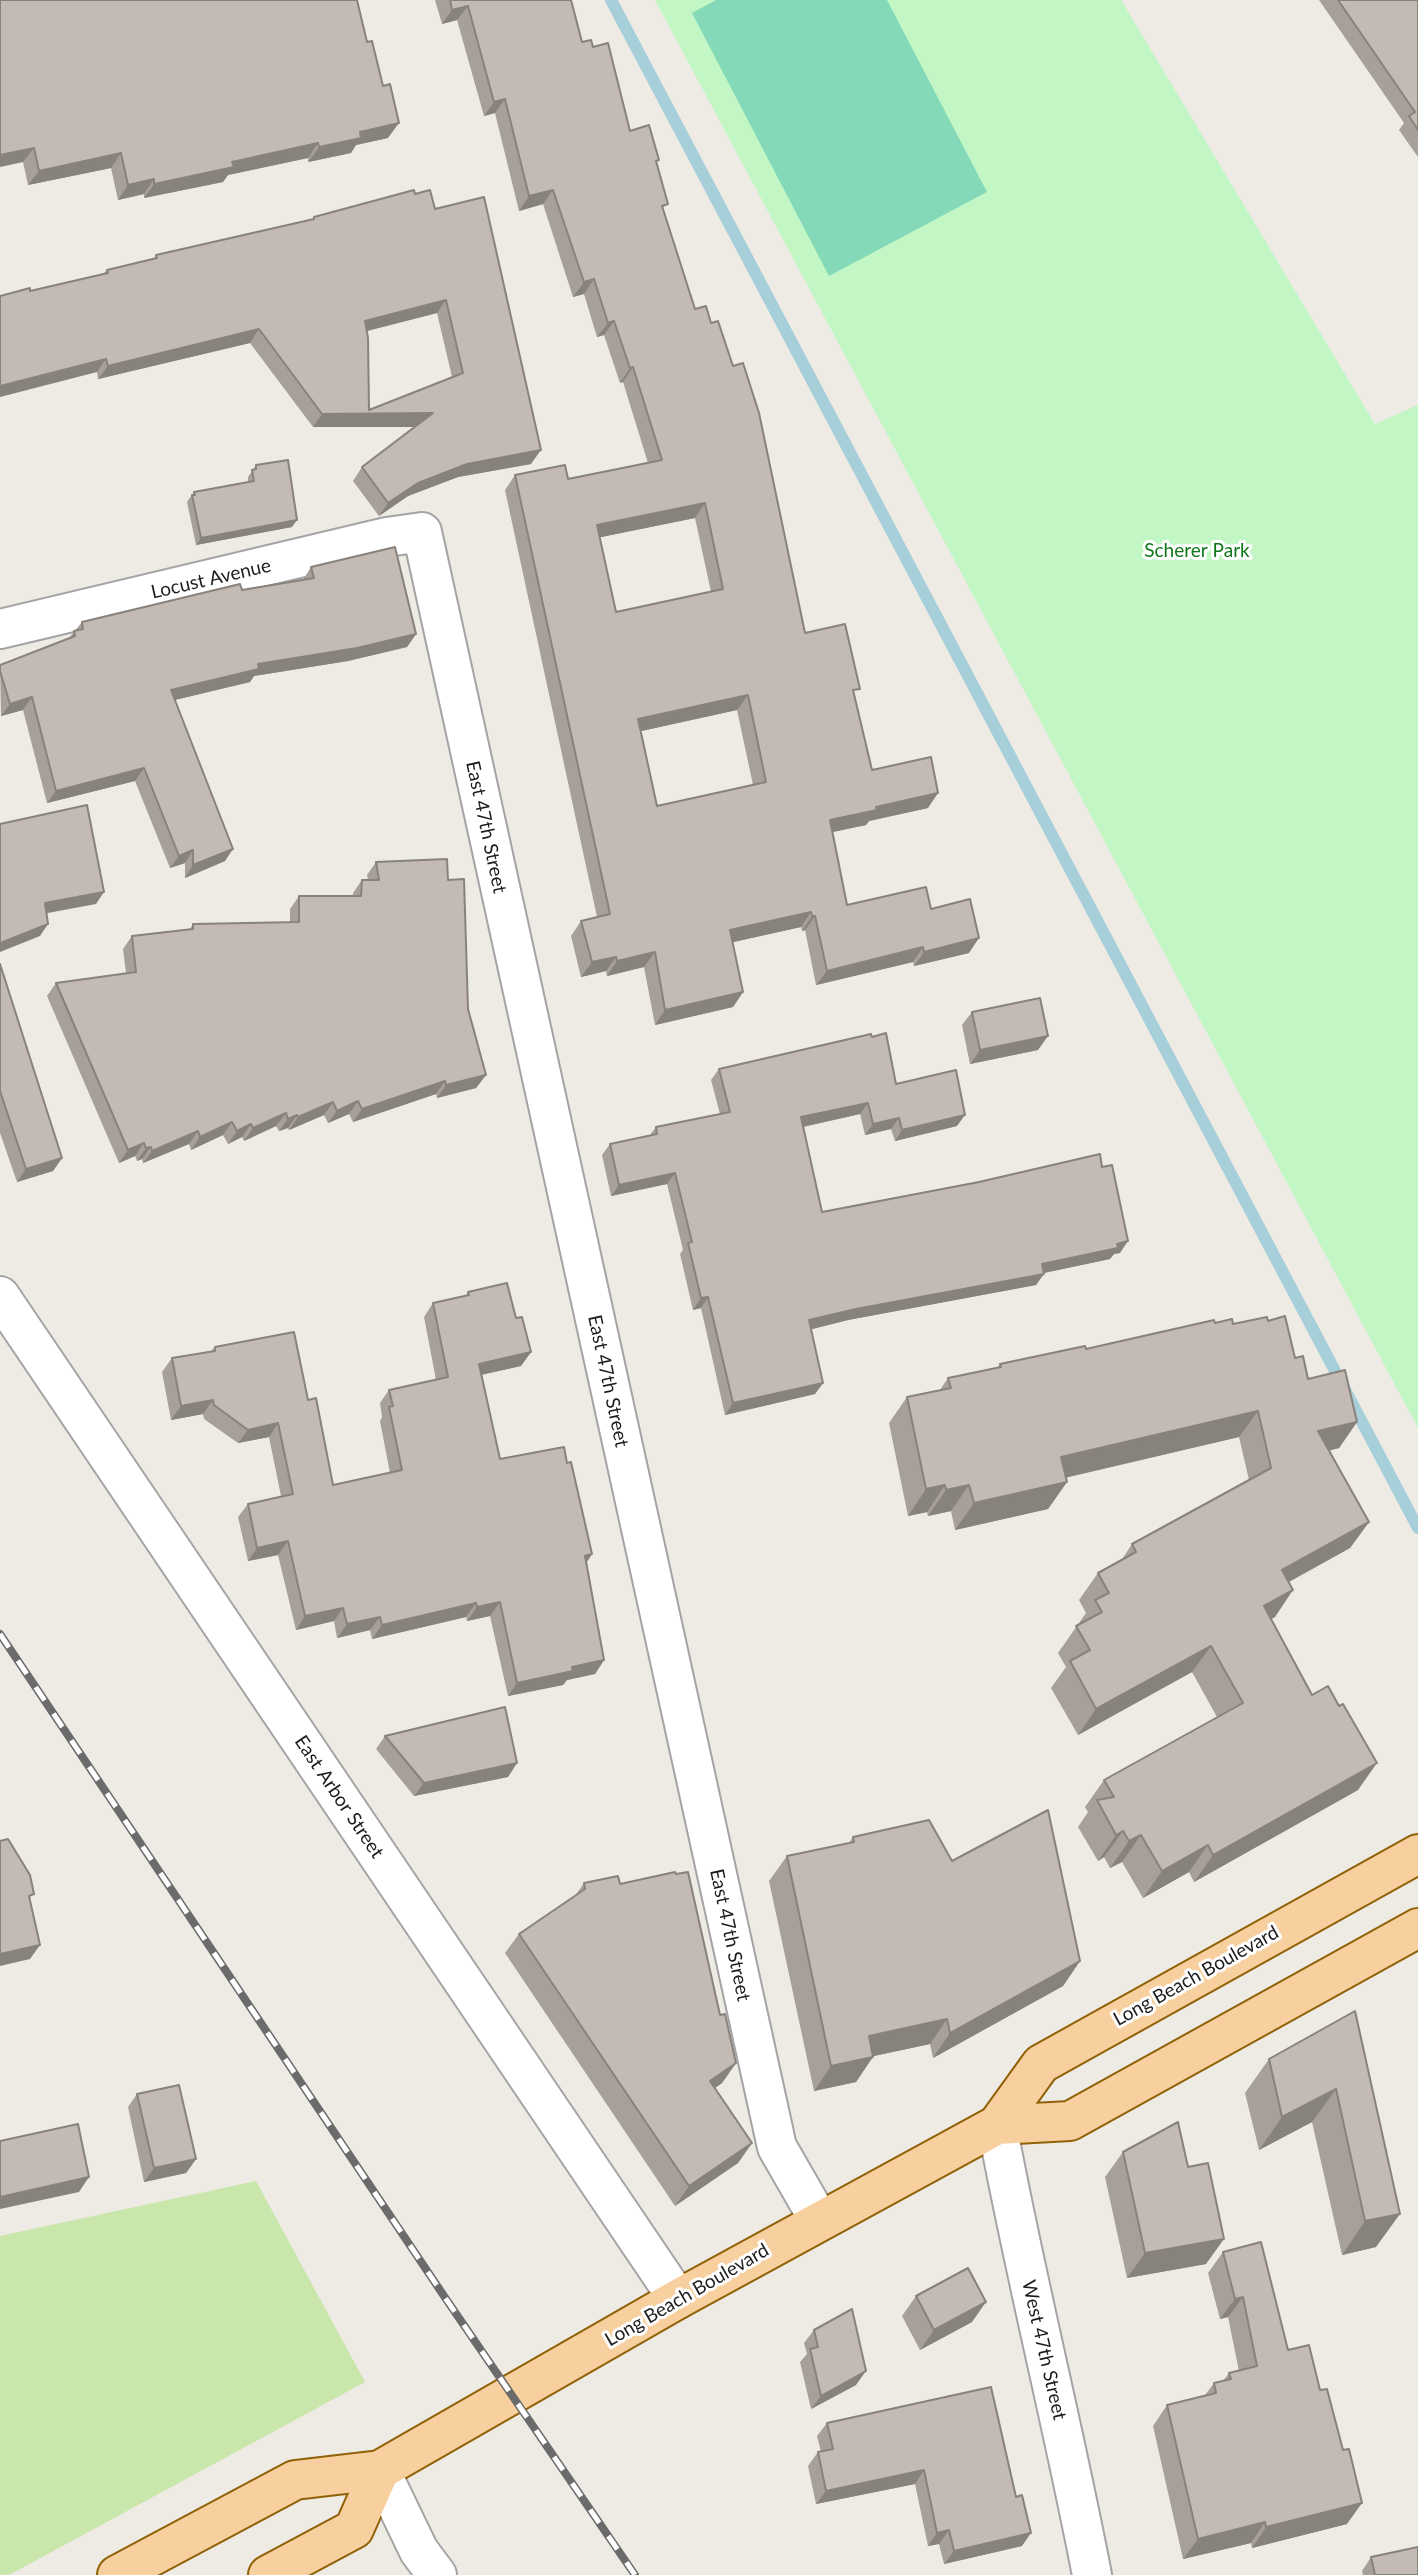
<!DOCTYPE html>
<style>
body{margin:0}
canvas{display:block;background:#eeeae4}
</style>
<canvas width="1418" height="2575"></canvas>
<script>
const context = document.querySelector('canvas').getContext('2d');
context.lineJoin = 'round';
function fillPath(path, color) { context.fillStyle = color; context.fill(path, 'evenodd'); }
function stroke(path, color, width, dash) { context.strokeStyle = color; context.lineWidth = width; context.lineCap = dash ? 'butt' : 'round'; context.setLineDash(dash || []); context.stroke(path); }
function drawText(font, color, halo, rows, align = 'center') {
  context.font = font + ' Lato,sans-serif'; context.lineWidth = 6; context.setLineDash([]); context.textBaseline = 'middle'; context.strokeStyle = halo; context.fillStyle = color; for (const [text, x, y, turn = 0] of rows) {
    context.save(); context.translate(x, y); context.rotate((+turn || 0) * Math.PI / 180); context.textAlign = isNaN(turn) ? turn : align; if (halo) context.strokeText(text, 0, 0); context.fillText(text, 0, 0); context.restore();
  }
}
const grass = new Path2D(`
 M256,2181L365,2382L9,2575H0V2236Z`);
const park = new Path2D(`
 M655,0H1121L1375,424L1418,405V1428Z`);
const pitch = new Path2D(`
 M716,0H887L987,192L829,276L692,13Z`);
const stream = new Path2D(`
 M611,0L1418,1528`);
const street = new Path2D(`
 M0,629L387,537L422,532L777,2147L819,2220
 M0,1296L678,2299
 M997,2125C1025,2276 1063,2424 1092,2575
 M380,2470L419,2551L437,2575`);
const primary = new Path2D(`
 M997,2125L1041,2064L1418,1854
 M117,2575L295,2480L380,2470L678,2299L997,2125L1070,2121L1418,1928
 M268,2575L354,2529L380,2470`);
const rail = new Path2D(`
 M0,1634L446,2299L635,2575`);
const wall = new Path2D(`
 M0,0L388,138L356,145L351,153L308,162V158L228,175L223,182L144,198V194L118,200L111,168L28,185L23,162Z
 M435,0H571L582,42L593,47L630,131L656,163L664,211L695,309L805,633L855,696L872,770L928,808L869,821L866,825L832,832L847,905L931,909L969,953L914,966L913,962L816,985L805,930L802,931L801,927L733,942L743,992L733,1007L655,1025L644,967L607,976L606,971L581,977L571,936L581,921L597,917L505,490L515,475L568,479L648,463L623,382L620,383L604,335L597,337L584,294L573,297L543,204L519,211L495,113L484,116L457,20L442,24ZM695,518L711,592L616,612L600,537ZM737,710L753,785L657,806L641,731Z
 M1319,0H1418V157L1399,130L1404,123Z
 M415,194L435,209L531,464L458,477L408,496L379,516L353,481L362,467L415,427H313L250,343L98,379L97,372L104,273L107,270L154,258L156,255L312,220L314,217ZM437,313L452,377L369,410L367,331Z
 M256,465L292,527L196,545L187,502L194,492L248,482V477Z
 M311,567L416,634L407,647L348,661L254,676L250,682L175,700L225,861L185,878V863L170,868L135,781L47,803L23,710L1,716L0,665L69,638L82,622L242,590L303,580Z
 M376,862L448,880L468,1009L486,1075L476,1088L437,1098L436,1094L353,1122L349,1114L328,1123L324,1115L289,1130L288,1128L279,1131L276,1126L244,1141L242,1137L228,1144L223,1135L191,1150L189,1144L143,1163L142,1159L137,1161L135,1156L119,1163L47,996L56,983L126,973L123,949L132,936L190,929L193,924L290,923V909L299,896H353V893L362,880H368L367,875Z
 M0,964L62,1158L53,1171L17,1182L0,1133Z
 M972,1012L1038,1050L970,1064L962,1025Z
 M872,1037L896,1084L957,1126L895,1141L891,1129L865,1135L860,1114L803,1127L822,1212L1120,1253L1114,1254L1110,1259L1044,1273L1036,1285L848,1320L811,1329L823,1383L815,1394L725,1415L701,1308L693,1310L680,1254L683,1250L667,1184L611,1196L602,1155L610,1144L650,1135L656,1127L720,1114L711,1080L719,1069Z
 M468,1292L516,1318L531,1352L521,1366L482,1375L500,1459L567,1463L592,1554L586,1563L604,1660L595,1674L567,1680L563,1685L508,1696L490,1616L467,1621L466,1617L372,1639L370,1630L337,1638L334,1621L296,1630L278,1555L248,1561L238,1517L248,1504L281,1496L269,1437L238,1443L204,1419L203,1414L171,1420L162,1372L172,1358L211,1351L215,1347L308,1400L333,1485L390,1473L380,1421L382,1417L380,1403L389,1390L436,1380L424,1317L433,1303L465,1296Z
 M1268,1321L1295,1358L1308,1379L1357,1422L1339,1448L1329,1451L1369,1522L1350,1548L1289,1582L1275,1617L1271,1619L1358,1790L1194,1882L1189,1872L1143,1898L1122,1862L1110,1868L1104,1857L1098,1861L1078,1827L1088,1812L1085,1807L1104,1780L1217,1717L1192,1672L1078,1735L1051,1688L1066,1667L1058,1653L1086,1613L1079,1600L1098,1573L1121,1561L1132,1544L1249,1480L1239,1437L1065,1478L1067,1482L1048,1509L955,1530L951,1511L928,1516L927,1512L908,1516L889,1423L907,1397L940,1390L948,1378L997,1368L1000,1364L1086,1349L1215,1323L1233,1324Z
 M385,1736L517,1763L508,1777L414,1796L376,1749Z
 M853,1837L952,1861L1080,1961L1063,1986L933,2058L930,2044L873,2056L856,2082L814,2091L769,1881L787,1856L849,1843Z
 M584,1883L620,1884L720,2015L736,2063L722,2083L715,2088L752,2143L738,2163L675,2206L505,1953L519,1934L575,1896Z
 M1355,2011L1376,2247L1342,2255L1312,2122L1259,2150L1245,2093L1269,2059Z
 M137,2094L196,2159L186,2173L144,2182L128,2107Z
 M1123,2152L1206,2264L1127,2278L1105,2177Z
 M1223,2252L1288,2350L1347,2524L1252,2548L1251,2543L1183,2559L1153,2426L1167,2405L1205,2395L1214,2383L1223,2381L1229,2373L1239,2371L1228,2317L1220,2319L1208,2273Z
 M916,2296L972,2322L920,2350L902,2316Z
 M814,2330L856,2385L811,2409L800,2362L807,2354L804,2343Z
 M991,2387L1022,2546L944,2564L939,2544L928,2546L915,2484L816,2504L808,2466L818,2452H821L817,2436L827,2423Z
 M1371,2557L1418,2575H1363L1362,2571Z`);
const shadedWall = new Path2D(`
 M468,6L457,20L442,24L452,10Z
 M505,99L495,113L484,116L494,102Z
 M399,123L388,138L356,145L351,153L308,162L319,147L360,132Z
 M318,143L308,158L228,175L223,182L144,198L154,184L232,162Z
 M34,148L23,162L0,167V155Z
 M121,153L111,168L28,185L39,171Z
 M154,179L144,194L118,200L128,185Z
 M553,190L543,204L519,211L529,196Z
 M594,279L584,294L573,297L584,282Z
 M446,300L437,313L355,334L365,321Z
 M614,321L604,335L597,337L608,323Z
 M259,329L250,343L98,379L108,366Z
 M106,359L97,372L0,397V386Z
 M633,367L623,382L620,383L630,368Z
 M433,413L424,427H313L322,414Z
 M541,450L531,464L458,477L408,496L379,516L388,503L418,483L467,464Z
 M705,503L695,518L587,540L597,525Z
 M297,520L292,527L196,545L201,538Z
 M416,634L407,647L348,661L254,676L250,682L162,703L171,690L258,664Z
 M748,695L737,710L628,734L638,719Z
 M32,697L23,710L1,716L10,704Z
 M144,768L135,781L47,803L56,791Z
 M938,793L928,808L869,821L866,825L819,835L830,820L876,807Z
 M233,849L225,861L185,878L193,865Z
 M193,850L185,863L170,868L179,856Z
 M104,892L96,904L37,915L45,903Z
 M811,912L801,927L720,945L730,930Z
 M812,916H815L805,930L802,931Z
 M48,924L40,936L0,952V943Z
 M979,938L969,953L914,966L924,952Z
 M923,947L913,962L816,985L827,971Z
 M655,952L644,967L607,976L617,961Z
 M616,957L606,971L581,977L592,962Z
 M743,992L733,1007L655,1025L665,1010Z
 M1048,1036L1038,1050L970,1064L980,1050Z
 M486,1075L476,1088L437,1098L446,1085Z
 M445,1081L436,1094L353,1122L362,1109Z
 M358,1101L349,1114L328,1123L337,1111Z
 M333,1102L324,1115L289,1130L298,1117Z
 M868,1103L860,1114L793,1129L801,1117Z
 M286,1113L276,1126L244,1141L253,1128Z
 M297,1115L288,1128L279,1131L288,1119Z
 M965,1115L957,1126L895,1141L902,1130Z
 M899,1118L891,1129L865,1135L873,1124Z
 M232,1122L223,1135L191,1150L200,1137Z
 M251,1124L242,1137L228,1144L237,1131Z
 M198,1131L189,1144L143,1163L152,1151Z
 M144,1143L135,1156L119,1163L128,1150Z
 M151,1147L142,1159L137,1161L146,1148Z
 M62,1158L53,1171L17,1182L26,1169Z
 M675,1173L667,1184L611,1196L619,1185Z
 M1128,1241L1120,1253L1114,1254L1110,1259L1034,1275L1042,1264Z
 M1044,1274L1036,1285L848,1320L801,1332L809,1320L856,1309Z
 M708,1297L701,1308L693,1310L701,1298Z
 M531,1352L521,1366L470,1377L479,1364Z
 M823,1383L815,1394L725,1415L733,1403Z
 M213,1400L203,1414L171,1420L181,1406Z
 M1258,1411L1239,1437L1042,1483L1061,1457Z
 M1357,1422L1339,1448L1299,1457L1318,1431Z
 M278,1423L269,1437L238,1443L248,1430Z
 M1067,1482L1048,1509L955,1530L974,1503Z
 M945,1485L927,1512L908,1516L926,1489Z
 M969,1485L951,1511L928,1516L946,1490Z
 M1369,1522L1350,1548L1263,1596L1282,1570Z
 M288,1541L278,1555L248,1561L257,1548Z
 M592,1554L583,1568L585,1556Z
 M1293,1590L1275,1617L1246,1633L1264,1606Z
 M500,1602L490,1616L467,1621L477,1607Z
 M476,1603L466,1617L372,1639L382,1625Z
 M343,1608L334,1621L296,1630L305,1616Z
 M380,1617L370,1630L337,1638L347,1624Z
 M1211,1646L1192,1672L1078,1735L1096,1709Z
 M604,1660L595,1674L567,1680L563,1685L508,1696L517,1683L572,1667Z
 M517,1763L508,1777L414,1796L424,1783Z
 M1377,1763L1358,1790L1194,1882L1213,1855Z
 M1123,1831L1104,1857L1098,1861L1116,1835Z
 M1141,1835L1122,1862L1110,1868L1129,1841Z
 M1208,1845L1189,1872L1143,1898L1162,1871Z
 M40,1945L30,1959L0,1966V1954Z
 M1080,1961L1063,1986L933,2058L950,2033Z
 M947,2019L930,2044L851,2061L869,2036Z
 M873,2057L856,2082L814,2091L831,2066Z
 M736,2063L722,2083L696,2101L710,2081Z
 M1336,2089L1312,2122L1259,2150L1282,2117Z
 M752,2143L738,2163L675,2206L689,2186Z
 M196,2159L186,2173L144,2182L154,2168Z
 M89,2177L79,2192L0,2209V2197Z
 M1400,2214L1376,2247L1342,2255L1365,2221Z
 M1224,2239L1206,2264L1127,2278L1145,2253Z
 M1243,2297L1228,2317L1220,2319L1235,2299Z
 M986,2302L972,2322L920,2350L934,2330Z
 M866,2371L856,2385L811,2409L821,2396Z
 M924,2470L915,2484L816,2504L826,2491Z
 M1362,2503L1347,2524L1252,2548L1266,2527Z
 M1265,2522L1251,2543L1183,2559L1198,2539Z
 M949,2530L939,2544L928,2546L937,2533Z
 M1031,2533L1022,2546L944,2564L954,2551Z`);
const building = new Path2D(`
 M0,0H357L367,42L372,41L383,86L390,84L399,123L360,132L361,138L319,147L318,143L232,162L234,167L154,184V179L128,185L121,153L39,171L34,148L0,155Z
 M450,0H571L582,42L591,40L593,47L608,43L630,131L649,125L659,160L656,161L668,204L662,206L695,309L706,306L711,323L718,321L733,366L743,363L759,413L805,633L845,624L860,689L853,690L872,770L931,757L938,793L876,807L877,810L830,820L847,905L926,887L931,909L970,899L979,938L924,952L923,947L827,971L815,916H812L811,912L730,930L743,992L665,1010L655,952L617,961L616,957L592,962L581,921L610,914L515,475L565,465L568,479L662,460L633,367L630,368L614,321L608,323L594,279L584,282L553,190L529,196L505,99L494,102L468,6L452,10ZM705,503L723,589L616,612L597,525ZM748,695L766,782L657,806L638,719Z
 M1338,0H1418V130L1409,116L1415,112Z
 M414,190L415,194L430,190L435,209L484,197L541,450L467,464L418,483L388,503L362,467L433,413L322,414L259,329L108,366L106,359L0,386V296L30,288V291L108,273L107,270L157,258L156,255L314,219V217ZM446,300L463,373L369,410L368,338L365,321Z
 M288,460L297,520L201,538L192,495H195L194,492L254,481L252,470L256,469V465Z
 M395,547L416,634L357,648L258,664L259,669L171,690L233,849L193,865V850L179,856L144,768L56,791L32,697L10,704L0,671V665L75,636L74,631L83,629L82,622L240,584L242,590L314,578L311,567Z
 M87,805L104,892L45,903L48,924L0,943V824Z
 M447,859L448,880L464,879L468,1009L486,1075L446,1085L445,1081L362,1109L358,1101L337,1111L333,1102L298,1117L297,1115L288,1119L286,1113L253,1128L251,1124L237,1131L232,1122L200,1137L198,1131L152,1151L151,1147L146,1148L144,1143L128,1150L56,983L136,972L132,936L193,929V924L299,922V896H361L362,880H379L376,862Z
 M0,964L62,1158L26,1169L0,1091Z
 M1040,998L1048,1036L980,1050L972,1012Z
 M886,1033L896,1084L956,1070L965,1115L902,1130L899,1118L873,1124L868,1103L801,1117L822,1212L979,1182L1100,1154L1102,1167L1112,1165L1128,1241L1117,1244L1118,1248L1042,1264L1044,1274L856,1309L809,1320L823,1383L733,1403L708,1297L701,1298L688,1243L692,1242L675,1173L619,1185L610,1144L657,1134L656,1127L730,1112L719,1069L871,1034L872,1037Z
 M507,1283L516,1318L522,1317L531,1352L479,1364L500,1459L564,1447L567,1463L571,1462L592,1554L585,1556L604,1660L572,1667L573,1671L517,1683L500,1602L477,1607L476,1603L382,1625L380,1617L347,1624L343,1608L305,1616L288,1541L257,1548L248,1504L293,1494L278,1423L248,1430L214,1405L213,1400L181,1406L172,1358L215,1351V1347L294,1332L308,1400L316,1398L333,1485L402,1470L389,1407L393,1406L389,1390L448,1377L433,1303L469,1295L468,1292Z
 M1285,1316L1295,1358L1303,1356L1308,1379L1345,1370L1357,1422L1318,1431L1369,1522L1282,1570L1293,1590L1264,1606L1312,1695L1328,1686L1339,1706L1343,1704L1377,1763L1213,1855L1208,1845L1162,1871L1141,1835L1129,1841L1123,1831L1116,1835L1097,1800L1114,1797L1104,1780L1243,1703L1211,1646L1096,1709L1070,1661L1090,1650L1076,1626L1102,1612L1095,1600L1109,1593L1098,1573L1136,1552L1132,1544L1271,1468L1258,1411L1061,1457L1067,1482L974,1503L969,1485L946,1490L945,1485L926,1489L907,1397L951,1388L948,1378L1001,1367L1000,1364L1085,1346L1086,1349L1214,1320L1215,1323L1232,1319L1233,1324L1267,1317L1268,1321Z
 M505,1707L517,1763L424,1783L385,1736Z
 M1048,1810L1080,1961L950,2033L947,2019L869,2036L873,2057L831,2066L787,1856L854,1842L853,1837L929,1820L952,1861Z
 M8,1839L30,1875L34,1894L29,1896L40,1945L0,1954V1841Z
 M675,1872L676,1874L688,1872L720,2015L725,2014L736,2063L710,2081L752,2143L689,2186L519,1934L585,1889L584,1883L618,1876L620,1884Z
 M1355,2011L1400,2214L1365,2221L1336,2089L1282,2117L1269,2059Z
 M179,2085L196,2159L154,2168L137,2094Z
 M1178,2122L1188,2167L1208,2163L1224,2239L1145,2253L1123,2152Z
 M78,2124L89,2177L0,2197V2141Z
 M1261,2242L1288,2350L1309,2345L1320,2390L1327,2389L1343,2450L1349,2449L1362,2503L1266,2527L1265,2522L1198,2539L1167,2405L1216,2393L1214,2383L1231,2379L1229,2373L1257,2366L1243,2297L1235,2299L1223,2252Z
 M968,2268L986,2302L934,2330L916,2296Z
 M852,2309L866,2371L821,2396L810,2349L818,2347L814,2330Z
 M991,2387L1016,2497L1022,2495L1031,2533L954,2551L949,2530L937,2533L924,2470L826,2491L818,2452L833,2449L827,2423Z
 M1418,2547V2575H1375L1371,2557Z`);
const parkNames = [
 ["Scherer Park",1197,551]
];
const streetNames = [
 ["Locust Avenue",211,579,-13],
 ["East 47th Street",486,827,78],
 ["East 47th Street",608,1381,78],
 ["East Arbor Street",339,1797,56],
 ["East 47th Street",730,1935,78],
 ["Long Beach Boulevard",1196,1976,-29],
 ["Long Beach Boulevard",687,2295,-30],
 ["West 47th Street",1044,2350,77]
];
fillPath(grass, '#c9e6ab');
fillPath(park, '#c2f7c5');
fillPath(pitch, '#84dab8');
stroke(stream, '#a6cfda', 12);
stroke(street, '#a4a4a4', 42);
stroke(primary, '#906106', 42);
stroke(street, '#fff', 38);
stroke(primary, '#f8d09f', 38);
stroke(rail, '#6b6b6b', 8);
stroke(rail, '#fff', 5, [16]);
fillPath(wall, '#a7a09a');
fillPath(shadedWall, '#88827d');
fillPath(building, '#c2bab3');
stroke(building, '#88827d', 2);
drawText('19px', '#107717', '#fff', parkNames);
drawText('19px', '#1d1d1d', '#fff', streetNames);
</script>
